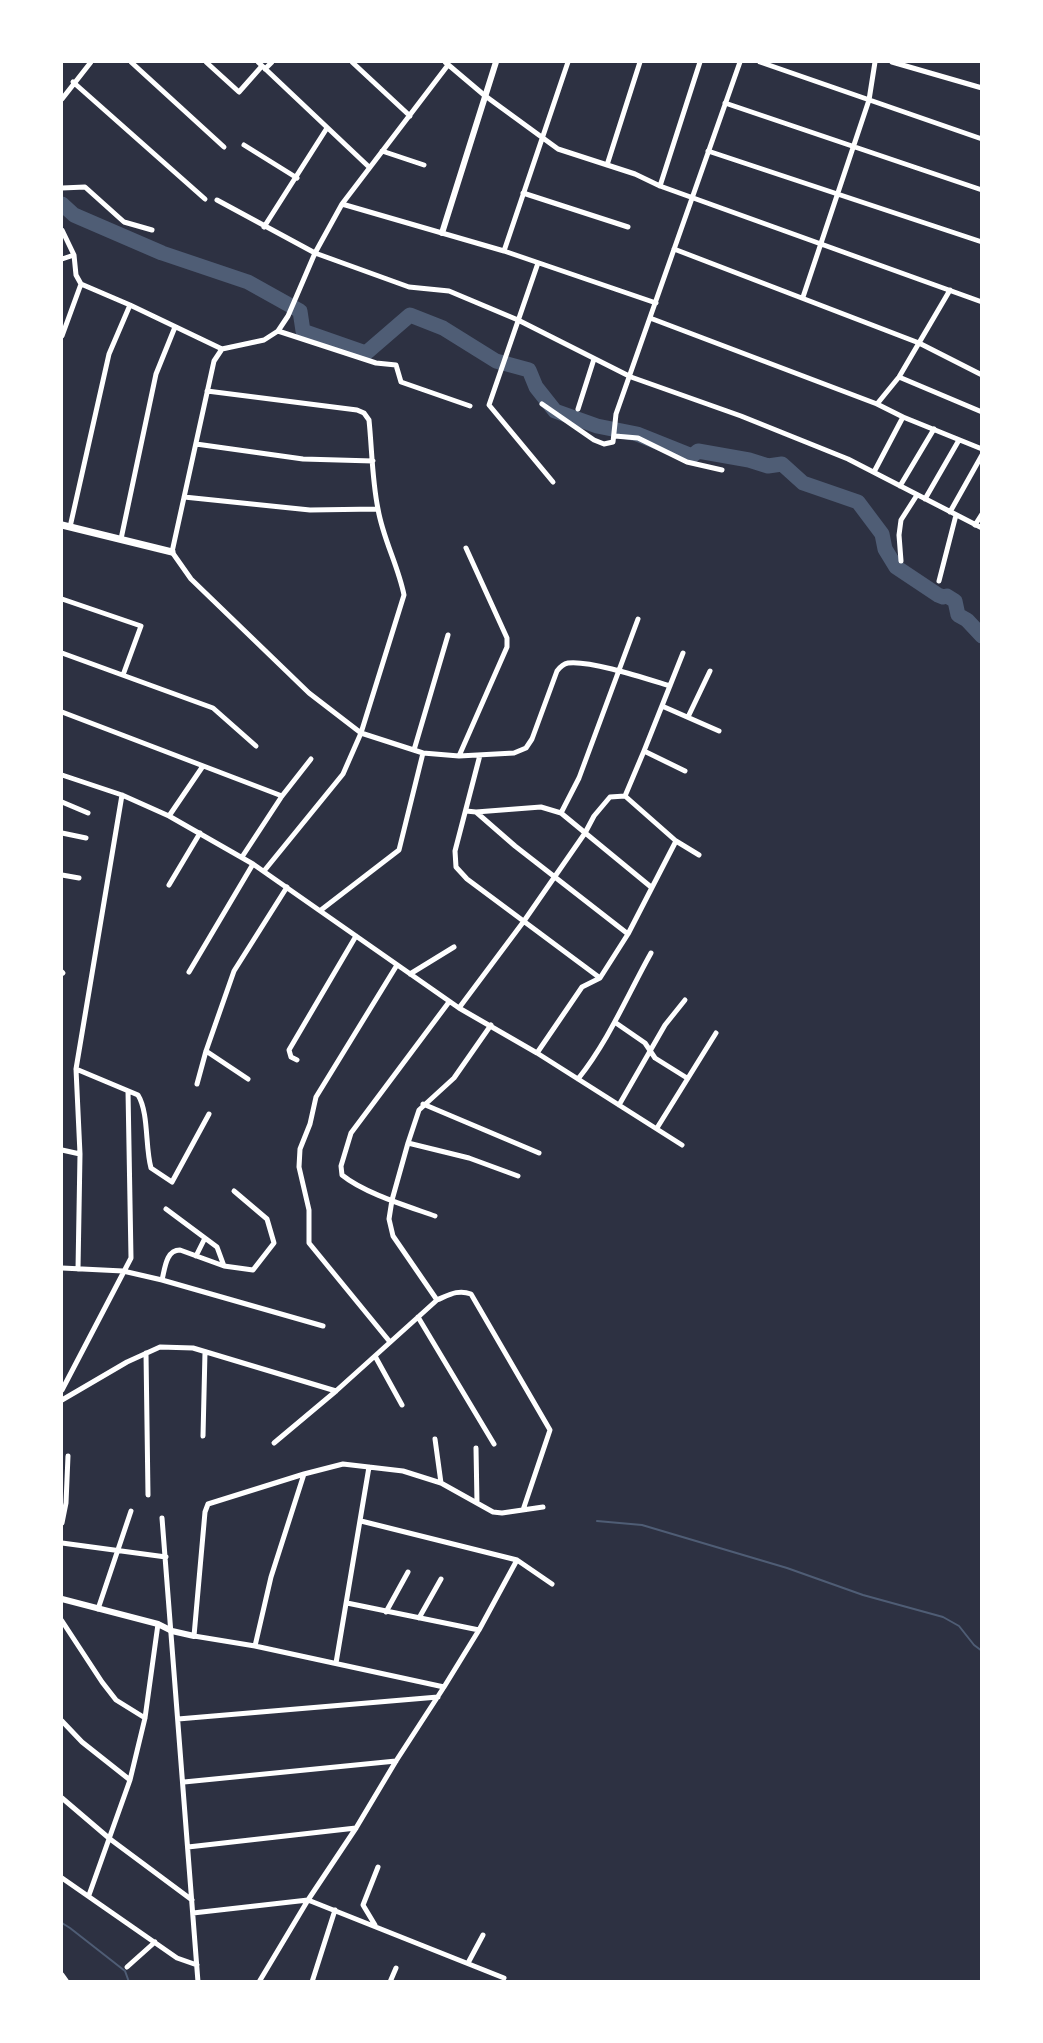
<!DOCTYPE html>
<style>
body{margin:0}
#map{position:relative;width:1043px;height:2043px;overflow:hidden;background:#2d3142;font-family:Karla,sans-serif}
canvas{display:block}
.frame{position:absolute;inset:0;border:63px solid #fff;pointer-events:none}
</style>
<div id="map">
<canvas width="1043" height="2043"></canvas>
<div class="frame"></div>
</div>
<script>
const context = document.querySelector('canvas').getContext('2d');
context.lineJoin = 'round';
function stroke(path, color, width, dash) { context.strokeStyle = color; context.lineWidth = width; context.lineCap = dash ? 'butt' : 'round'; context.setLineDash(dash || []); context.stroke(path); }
const stream = new Path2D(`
 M597,1521L642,1525L787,1568L863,1595L943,1617L959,1626L974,1645L982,1651
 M62,1923L70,1928L125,1971L129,1982`);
const river = new Path2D(`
 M62,204L74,215L162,253L248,282L300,311L303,331L366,353L410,315L443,328L496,361L529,370L536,387L555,411L597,426L637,434L692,456L698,451L749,460L768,466L782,464L803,483L858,502L882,534L885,549L896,567L938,595L943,597L947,596L955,601L958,615L967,620L982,636`);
const minor = new Path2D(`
 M131,62L224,147
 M206,62L239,92L262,66
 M258,62L369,167
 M352,62L410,116
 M445,62L484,95L558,149L635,174L660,186L982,302
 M760,62L982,139
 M892,62L982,88
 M448,65L342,204L315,253L288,316L278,331L264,340L222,349L214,361L172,552L191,579L309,693L361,733L423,753L459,756L514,753L526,748L532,739L557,671C560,667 563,664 568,663C590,660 647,679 670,686
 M265,69L272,62
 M73,82L205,199
 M62,99L91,62
 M725,103L982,190
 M244,145L297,178
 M382,151L424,165
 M708,151L982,242
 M607,165L640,62
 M660,186L700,62
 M62,188L85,187L124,222L152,230
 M523,193L628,227
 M217,200L315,253L409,287L449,291L518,320L631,377L741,416L848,459L982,528
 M342,204L504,251L656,303
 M264,227L327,128
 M62,230L74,255L76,275L81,284L130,305L222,349
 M674,249L919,343L982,375
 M504,251L568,62
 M62,259L74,255
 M538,263L489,405L553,482
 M803,297L869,100L875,62
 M650,318L877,404L903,417L982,449
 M278,331L376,363L396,365L401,382L470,406
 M62,336L81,284
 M899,377L982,412
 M207,391L357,410L364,413L369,420C372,449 372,480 378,509C383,539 398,565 404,595L361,733L343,774L264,871
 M542,404L594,440L604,444L613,442L616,414L740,62
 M877,404L899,377L950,290
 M578,409L594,359
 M615,436L638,438L687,462L722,470
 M196,444L303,459L373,461
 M874,472L903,417
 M900,486L934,429
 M184,497L310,510L377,509
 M925,499L959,440
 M950,512L982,455
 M975,525L982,514
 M70,527L109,354L130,305
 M121,539L156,374L175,327
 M901,561L899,535L901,520L917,495
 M939,581L956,515
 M62,599L141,626L123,675
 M62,653L213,708L256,746
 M662,706L719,731
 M62,712L282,796
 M688,717L710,671
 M414,750L448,635
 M644,751L685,771
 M480,755L455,851L456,867L467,879L600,978
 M459,756L507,647V638L466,548
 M62,775L122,795L169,816L253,864L459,1008L537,1053L682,1145
 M625,796L644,751L683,653
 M625,796L676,841L699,855
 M62,802L88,813
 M466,811L476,812L515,846L628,934
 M476,812L541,807L561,813L651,887
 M561,813L579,778L638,619
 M169,816L203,766
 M62,833L86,838
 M242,857L282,796L311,759
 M62,875L79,878
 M169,885L200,833
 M321,910L399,850L423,753
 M62,972L63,973
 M189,972L253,864
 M410,974L454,947
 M459,1008L524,921L585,833L594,816L610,797L625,796
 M616,1023L645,1043L655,1058L687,1078
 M206,1051L248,1079
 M537,1053L582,987L600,978L628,934L676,841
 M297,1060L291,1057L289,1050L356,936
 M76,1069L138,1095C149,1113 145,1147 151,1168L172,1182L209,1114
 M578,1079C609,1040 627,996 651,953
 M197,1084L206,1051L234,971L287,887
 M423,1104L539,1153
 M619,1105L665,1025L685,1000
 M657,1128L716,1033
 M408,1143L469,1158L518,1176
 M62,1150L80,1154
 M166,1209L217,1247L224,1266
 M435,1216C407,1206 364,1193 342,1175L341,1166L351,1133L449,1002
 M196,1256L205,1238
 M62,1268L123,1271L162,1280L323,1326
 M78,1269L80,1154L76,1069L122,795
 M162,1280C165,1268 166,1250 180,1250L224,1266L253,1270L274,1243L267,1219L234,1191
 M437,1300L393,1236L389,1219L392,1200L408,1143L419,1110L454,1078L491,1025
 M418,1317L494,1444
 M390,1342L309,1243V1210L299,1167L300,1149L310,1124L316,1097L397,965
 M146,1353L148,1495
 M375,1356L402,1405
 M62,1390L131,1258L128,1091
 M62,1400L127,1362L160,1347L193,1348L336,1391
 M203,1436L205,1352
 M435,1439L441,1483
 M274,1443L336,1391L437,1300C449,1295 458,1289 471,1294L550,1430L523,1510
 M476,1448L477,1503
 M162,1518L198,1982
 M361,1521L517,1560L552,1584
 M62,1523L66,1503L68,1456
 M62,1543L166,1557
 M347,1603L479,1630
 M98,1609L131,1511
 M386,1612L408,1572
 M419,1618L441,1579
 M62,1621L102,1682L116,1700L145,1718
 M255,1646L271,1577L304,1474
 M336,1663L369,1467
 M444,1687L255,1646L194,1636L205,1512L208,1504L304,1474L343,1464L403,1471L441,1483L493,1512L502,1513L543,1507
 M178,1719L438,1697
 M62,1721L82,1742L130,1780
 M184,1782L396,1761
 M62,1798L110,1839L192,1900
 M188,1847L356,1828
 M62,1878L177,1958L197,1965
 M89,1895L130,1780L145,1718L158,1624
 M193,1913L308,1900L504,1978
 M375,1925L363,1905L378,1867
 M468,1963L483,1935
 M127,1967L155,1942
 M62,1975L67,1982
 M259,1982L308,1900L356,1828L396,1761L444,1687L479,1630L517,1560
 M312,1982L335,1910
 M390,1982L396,1968`);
const tertiary = new Path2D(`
 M442,233L496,62
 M62,1599L158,1624L172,1631L194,1636`);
const secondary = new Path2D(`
 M62,525L172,552`);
stroke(stream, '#4f5d75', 2);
stroke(river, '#4f5d75', 15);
stroke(minor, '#fff', 5);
stroke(tertiary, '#fff', 6);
stroke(secondary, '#fff', 7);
</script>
